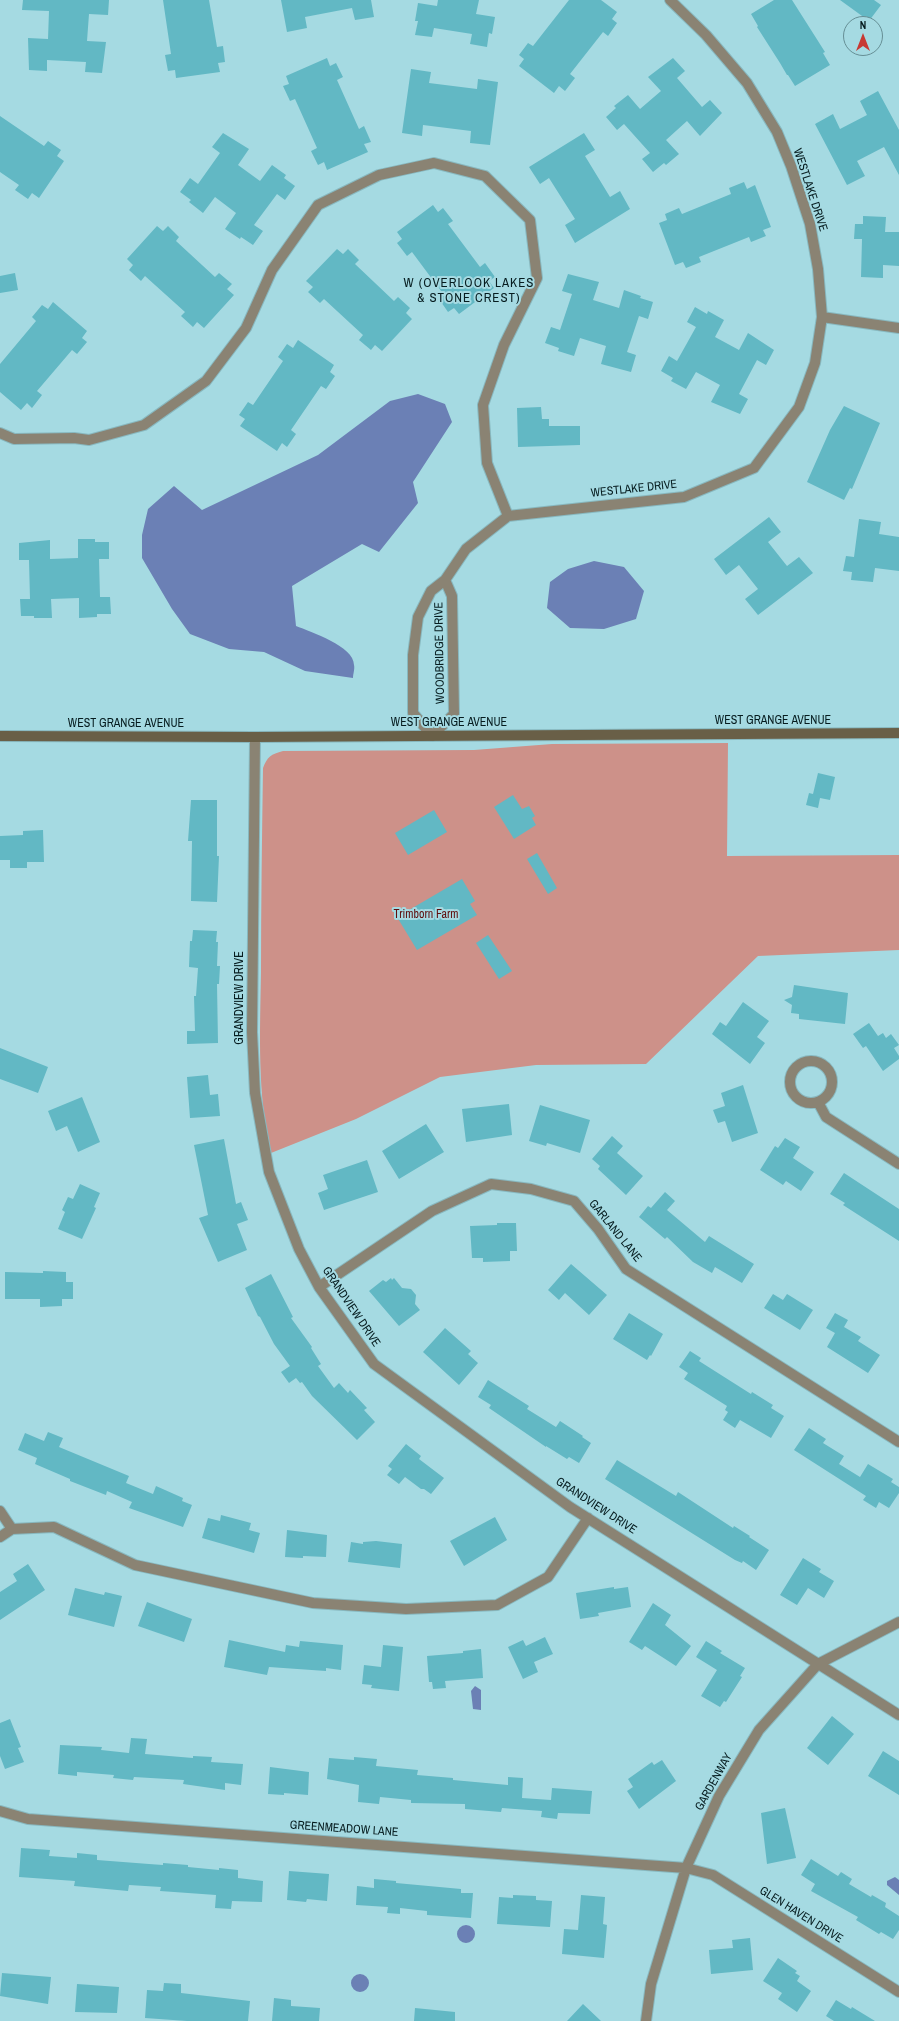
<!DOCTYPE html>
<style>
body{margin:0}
#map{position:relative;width:899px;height:2021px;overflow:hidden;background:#a5dae2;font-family:"Archivo Narrow",sans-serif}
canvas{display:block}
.north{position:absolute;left:843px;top:16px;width:40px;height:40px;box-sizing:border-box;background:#a5dae2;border:1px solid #658e94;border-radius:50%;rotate:0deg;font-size:11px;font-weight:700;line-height:16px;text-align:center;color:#061c1f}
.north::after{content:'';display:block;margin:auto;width:14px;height:18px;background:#c73933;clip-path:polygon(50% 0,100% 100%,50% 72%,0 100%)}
</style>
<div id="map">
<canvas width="899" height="2021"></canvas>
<div class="north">N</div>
</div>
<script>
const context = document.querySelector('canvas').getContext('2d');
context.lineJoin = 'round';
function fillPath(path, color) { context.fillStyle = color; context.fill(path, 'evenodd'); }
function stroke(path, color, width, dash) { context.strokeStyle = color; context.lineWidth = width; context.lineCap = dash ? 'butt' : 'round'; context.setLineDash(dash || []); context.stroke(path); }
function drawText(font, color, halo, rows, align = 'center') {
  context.font = font + ' "Archivo Narrow",sans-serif'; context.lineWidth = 4; context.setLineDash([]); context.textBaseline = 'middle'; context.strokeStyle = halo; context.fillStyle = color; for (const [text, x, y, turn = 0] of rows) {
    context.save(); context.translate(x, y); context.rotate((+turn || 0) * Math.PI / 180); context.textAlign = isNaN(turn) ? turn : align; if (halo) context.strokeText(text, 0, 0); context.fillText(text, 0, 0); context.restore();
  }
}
const green = new Path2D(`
 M728,743L727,856L899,855V950L758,956L646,1064L536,1065L440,1077L356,1119L271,1153C257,1094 260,1033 261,972C261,904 262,836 263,768C267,757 271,754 283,751L474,750L552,744Z`);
const water = new Path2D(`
 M418,394L445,404L452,422L413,482L418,503L379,552L362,544L292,586L296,626C311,632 354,646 354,665C355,669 353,674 353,678L305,671L264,652L229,649L190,634L172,609L142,558V535L148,509L174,486L202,510L318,455L390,401Z
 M594,561L624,567L644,591L636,619L604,629L570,628L547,608L550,582L568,569Z
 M475,1686L481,1690V1710L473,1709L471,1691Z
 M895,1877L899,1880V1895L887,1885V1881Z
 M457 1934a9 9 0 1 1 18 0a9 9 0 1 1-18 0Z
 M351 1983a9 9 0 1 1 18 0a9 9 0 1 1-18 0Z`);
const building = new Path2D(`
 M23,0H109L108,15L89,14L87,41L106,42L102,73L85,72L86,62L47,60V71L29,70L28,38L48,39L49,11L22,10Z
 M163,0H209L217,47L223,46L225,62L218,63L220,72L176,78L175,70L168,71L165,55L171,54Z
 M281,0H371L374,17L355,20L352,8L305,17L307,28L287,32Z
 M438,0H479L476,14L495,17L492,34L489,33L487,47L470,44L472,34L434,28L432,37L415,35L418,21H415L418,3L437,6Z
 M569,0H601L617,12L612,19L617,23L608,36L603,32L570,74L575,78L565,91L559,86L554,93L519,66L524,59L519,55L528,43L533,46Z
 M774,0H792L825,52L823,53L830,65L795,86L788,75H787L780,63L757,27L758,26L751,14Z
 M840,0H874L881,5L869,21Z
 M327,58L330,66L336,63L343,77L337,80L359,129L364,126L371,142L364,144L368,152L327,170L324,162L318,165L311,151L317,148L295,99L290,101L283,86L289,84L286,76Z
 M673,58L685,71L677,78L702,107L710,100L722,113L700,136L687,121L666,140L679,154L666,165L664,163L653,172L642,159L650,153L624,124L617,130L606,117L616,108L614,106L628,95L640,109L661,91L648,77Z
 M411,69L431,72L429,83L477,89L478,79L498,82L490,145L470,143L471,131L423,125L422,136L402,133Z
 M878,91L899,130V175L884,147L857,161L865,176L847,185L815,124L833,114L840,129L867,115L860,101Z
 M0,116L44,146L48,141L61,150L57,156L64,161L39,198L32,193L28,199L15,190L19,185L0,172Z
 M223,133L249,149L238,165L260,181L272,165L286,175L284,178L295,186L285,200L277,194L254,225L263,231L253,245L241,237L240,239L225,229L236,213L215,197L203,213L189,202L191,200L180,192L190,178L198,184L220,153L212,147Z
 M584,133L595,150L585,156L610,197L620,191L630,209L575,243L565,225L575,219L549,178L540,184L529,167Z
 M744,182L747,189L755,185L771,227L763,230L766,236L751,242L749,237L699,257L701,262L686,268L683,262L675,265L659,223L667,220L665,214L679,208L682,214L731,194L729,188Z
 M433,205L438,212L443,208L453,221L448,224L480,267L485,263L495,277L489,281L494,288L459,314L454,308L448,312L439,299L444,295L412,252L407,256L397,243L402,239L397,232Z
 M863,216L886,217L885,232H899V266L883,265V278L861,277L862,239H854L855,224H863Z
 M157,226L163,231L168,226L179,237L176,241L215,277L219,273L232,284L227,289L234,295L204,328L197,322L193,327L181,316L185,312L145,276L141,281L129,270L133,265L127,259Z
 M337,249L343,254L348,249L359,260L355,264L394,301L398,297L410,308L406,313L412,319L382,351L375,345L371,350L359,340L363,335L324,299L320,303L308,292L313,287L306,281Z
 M15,273L18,290L0,293V276Z
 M568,274L599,282L593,300L619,308L624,290L641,296L640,298L653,302L648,319L639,316L627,352L636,355L631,372L601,364L606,346L580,338L574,356L558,351L559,348L545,343L551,327L560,330L572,294L562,291Z
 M53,302L87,331L82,338L87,342L77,354L72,350L37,391L42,395L32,408L27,403L21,410L0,392V364L36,321L32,317L42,305L48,309Z
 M695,307L707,314L708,311L724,320L715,337L739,350L748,333L774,350L766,365L757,360L739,394L748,399L740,414L711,402L720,385L696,372L686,389L671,381L673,378L661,371L669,356L677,361L696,327L687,322Z
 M298,340L334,365L330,372L335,376L326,389L321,386L291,430L296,434L287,447L282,443L277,451L240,426L245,419L239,415L248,402L253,405L283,361L278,357L287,344L293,348Z
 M844,406L880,423L852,489L850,488L844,500L807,482L830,430Z
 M541,407L542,419H549V426H580V445L518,447L517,408Z
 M769,517L781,532L768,542L787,566L799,557L813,573L758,615L745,599L758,589L739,565L726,575L714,559Z
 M859,519L881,522L879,534L899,537V571L875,568L873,582L851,580L852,572L843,571L846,556L854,557Z
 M78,539H95V542H109V559H99L100,597H110L111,614H97V617L79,618V598L51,599L52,618H34V616H21L20,599H30L29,560H19V543L50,540V559L78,558Z
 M818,773L835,777L830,800L820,798L818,808L806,805L809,793L813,794Z
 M513,795L522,809L529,806L535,816L532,818L536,825L514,839L494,807Z
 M191,800H217V856H219L217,902L191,901L192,841H188Z
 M434,810L447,832L408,855L395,833Z
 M43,830L44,862H27V868H10V860H0V836L23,835V831Z
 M537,853L557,888L548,894L527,859Z
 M462,879L475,901L470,904L477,915L417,950L397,917Z
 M193,930L217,931L216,942H218L217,966H220L219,984H217L218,1043L187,1044V1031H195L194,996H196L198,968L189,967L190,941H192Z
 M488,935L512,971L499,979L476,943Z
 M794,985L848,993L845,1024L799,1019V1014L791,1013L792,1005L784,1000L792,997Z
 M743,1002L769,1021L757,1037L765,1043L750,1064L712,1034L720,1022L726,1026Z
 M869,1023L878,1036L883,1033L886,1038L891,1034L899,1045L894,1048L899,1056V1059L883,1071L866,1046L863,1048L853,1034Z
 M0,1048L48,1067L38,1093L0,1079Z
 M208,1075L210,1095L218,1094L220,1116L190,1118L187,1077Z
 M743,1085L758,1133L732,1142L725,1121L718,1123L713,1110L725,1106L721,1093Z
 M82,1097L100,1142L78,1152L67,1126L56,1131L48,1111Z
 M509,1104L512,1135L466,1142L462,1109Z
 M540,1105L590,1120L580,1153L547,1143L546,1146L529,1141Z
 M426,1124L444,1152L399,1179L382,1151Z
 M612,1136L623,1146L617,1153L643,1176L626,1195L598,1169L600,1166L592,1159Z
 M785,1138L800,1147L793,1158L814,1172L801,1191L786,1181L783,1185L760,1170L775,1146L778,1148Z
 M224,1139L236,1204L241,1202L248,1220L237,1224L247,1250L218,1262L199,1218L208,1215L194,1145Z
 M367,1160L378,1192L324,1210L318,1193L328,1189L323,1175Z
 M844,1173L899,1209V1241L843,1205L845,1203L830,1194Z
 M80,1184L100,1193L94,1207L96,1208L82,1239L58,1229L65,1212L62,1210L68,1197L73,1199Z
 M665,1192L675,1201L667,1210L705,1242L709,1236L754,1264L742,1283L715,1267L712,1273L693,1262L667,1237L665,1239L639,1217L648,1206L651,1208Z
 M497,1223H516L517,1251H510V1261L483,1262V1258H472L470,1226L497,1225Z
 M571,1264L607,1295L589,1315L565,1293L559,1300L548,1290Z
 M43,1271L66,1272V1282H73V1299H62V1306L40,1307V1299H5V1272L43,1273Z
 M271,1274L293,1317L291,1318L312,1347L311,1348L321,1364L318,1366L334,1388L339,1383L348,1393L350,1390L367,1408L364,1410L375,1422L357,1440L312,1396L302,1382L300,1383L296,1378L289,1383L281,1372L290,1366L274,1344L260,1317L258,1316L245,1288Z
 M391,1278L392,1280L394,1278L402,1288L411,1289L416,1295L415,1304L420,1310L399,1326L369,1291L383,1280L386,1282Z
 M773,1294L783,1300L787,1294L813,1310L800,1330L764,1308Z
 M629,1313L663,1334L651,1356L650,1355L647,1360L613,1339Z
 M835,1313L848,1320L844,1327L861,1337L858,1341L880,1355L868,1373L827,1347L835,1333L826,1328Z
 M445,1328L471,1351L468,1354L478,1363L459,1385L423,1352Z
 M690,1351L701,1358L699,1361L751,1394L752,1392L773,1405L771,1408L784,1416L771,1438L740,1420L735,1428L723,1420L728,1412L725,1410L727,1406L684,1379L688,1373L679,1367Z
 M488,1380L529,1406L527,1409L556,1427L560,1421L583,1436L582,1437L591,1443L579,1463L569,1457L567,1459L546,1446V1447L489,1408L491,1405L478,1397Z
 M809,1428L826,1439L823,1443L844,1456L839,1464L860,1477L868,1464L893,1479L891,1482L899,1487V1493L889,1508L879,1502L876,1508L863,1500L866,1496L794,1450Z
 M48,1432L63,1438L59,1447L129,1476L126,1483L153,1494L156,1486L183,1498L182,1501L192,1505L183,1527L129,1508L132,1502L107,1491L106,1495L70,1481V1479L35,1464L37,1458L18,1450L25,1433L44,1441Z
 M406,1444L421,1456L419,1459L444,1478L431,1494L424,1489H421L405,1477L399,1484L387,1475L392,1469L388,1466Z
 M617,1460L676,1496L678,1492L733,1528L734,1526L750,1536L749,1537L769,1550L756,1570L743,1561L742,1563L735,1560L605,1479Z
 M221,1515L251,1523L249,1530L260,1533L254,1553L202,1538L208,1518L220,1521Z
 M495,1517L507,1540L464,1566L450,1541Z
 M287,1530L327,1535L326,1557L303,1556V1558L285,1557Z
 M376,1541L402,1544L400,1568L348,1562L351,1542L363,1544V1542Z
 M803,1558L821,1569L819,1572L834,1581L824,1598L808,1588L797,1605L780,1595Z
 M28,1564L45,1590L0,1620V1592L17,1581L13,1574Z
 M614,1587V1589L628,1587L631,1607L598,1613L599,1616L580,1619L576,1593Z
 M75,1588L104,1595L105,1592L122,1596L114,1627L68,1615Z
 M147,1602L192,1619L184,1642L138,1626Z
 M653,1603L671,1615L665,1625L691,1646L676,1666L645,1646L642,1650L629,1642Z
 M545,1637L553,1654L534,1662L538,1672L523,1679L508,1647L523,1640L526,1646Z
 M229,1640L285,1652L286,1645L299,1647L300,1641L343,1645L341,1670L326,1668V1671L269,1667L267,1675L224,1667Z
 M706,1641L722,1651L720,1653L745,1668L740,1676L742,1677L726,1702L724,1701L720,1707L701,1696L717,1670L696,1657Z
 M383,1645L403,1647L399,1691L371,1688L372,1685L362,1684L364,1665L381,1667Z
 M481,1649L483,1678L445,1681L446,1688L433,1689L432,1682H429L427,1656L463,1653V1651Z
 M832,1716L854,1734L828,1765L807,1748Z
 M10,1719L21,1747L18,1748L24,1762L5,1769L0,1756V1723Z
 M131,1738L147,1739L145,1754L193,1758V1756L212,1757L211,1762L243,1764L241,1785L225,1783V1790L183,1784L184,1780L134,1777L133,1780L113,1778L114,1775L77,1772V1776L58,1774L60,1745L102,1747L101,1750L129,1753Z
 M883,1751L899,1761V1795L868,1776Z
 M354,1757L377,1759L376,1766L418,1770L417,1775L453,1778V1780L508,1785V1777L523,1778L522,1798L551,1800L552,1788L592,1791L590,1814L558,1813L557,1819L541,1817L542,1811L502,1808L501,1812L465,1809V1804L411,1803V1800L380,1797L379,1804L358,1802L359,1785L327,1779L329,1758L354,1760Z
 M662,1760L676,1781L639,1809L627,1791L633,1787L628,1779L652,1762L654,1765Z
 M270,1767L309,1772L308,1795L284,1793V1795L268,1794Z
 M785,1808L796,1858L767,1864L761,1813Z
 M21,1848L50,1850L49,1856L77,1858V1853L97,1855V1860L149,1864L163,1865V1863L188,1865V1867L219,1870V1868L238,1870V1878L263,1881L262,1902L232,1901L231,1909L215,1908L216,1895L160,1891L161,1887L129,1885L128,1891L74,1886L75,1881L19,1877Z
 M811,1859L838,1876L841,1872L852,1879L849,1884L871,1897L872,1895L886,1903L885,1907L899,1916V1930L893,1939L881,1932L879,1934L856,1920L858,1917L811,1891L815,1884L801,1875Z
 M289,1871L329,1874L327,1901L307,1899L306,1902L287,1900Z
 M374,1879L396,1881V1883L461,1889V1893H473L471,1918L427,1915V1911L400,1908V1914L387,1913L388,1907L356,1905L357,1886L374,1888Z
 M513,1895L536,1896V1900L552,1901L550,1927L497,1924L499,1897L513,1898Z
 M581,1895L605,1897L603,1924L607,1925L604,1958L562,1954L564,1929L578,1930Z
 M750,1938L753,1970L711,1974L709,1950L733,1948L732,1940Z
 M778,1958L797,1971L795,1973L800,1976L797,1981L811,1991L797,2012L778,1999L782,1993L763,1981Z
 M2,1973L51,1977L48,2004L0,1996Z
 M164,1983L181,1984V1993L250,2001L248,2021H187L145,2018L147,1990L163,1991Z
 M77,1984L119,1987L117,2013L75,2012Z
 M274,1998L291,2000V2006L320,2008L319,2021H272Z
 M836,2000L851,2009L852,2007L875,2021H834L826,2016Z
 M583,2004L601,2021H567Z
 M415,2008L455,2012V2021H414Z`);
const street = new Path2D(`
 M822,317L899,328
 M0,433L14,439L74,438L89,440L144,425L206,381L246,328L272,270L318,205L379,175L434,163L485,176L530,220L537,278L504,345L483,405L487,463L508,516
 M508,516L684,497L754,468L799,407L815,363L822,317L818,269L810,224L791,166L777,132L747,83L706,35L670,0
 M445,580L452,596L454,714L432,736L413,713V655L418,617L431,591L445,580L466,549L508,516
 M255,737L252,1032L255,1093L269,1172L299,1249L319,1287L374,1364L570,1507L899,1715
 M790 1082a21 21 0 1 1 42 0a21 21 0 1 1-42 0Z
 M818,1102L826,1117L899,1164
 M319,1287L432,1211L491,1184L531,1189L574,1201L598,1229L626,1269L899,1442
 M0,1511L12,1529
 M0,1537L12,1529L54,1527L135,1565L313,1603L406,1609L497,1605L548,1577L588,1518
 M0,1811L28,1819L686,1868L713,1875L899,1992
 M646,2021L651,1984L686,1868L719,1796L759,1730L818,1664L899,1622`);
const secondary = new Path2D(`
 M0,736L255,737L899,733`);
const streetNames = [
 ["WESTLAKE DRIVE",810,190,72],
 ["WESTLAKE DRIVE",634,489,-6],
 ["WOODBRIDGE DRIVE",440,653,-91],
 ["WEST GRANGE AVENUE",773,721],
 ["WEST GRANGE AVENUE",449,723],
 ["WEST GRANGE AVENUE",126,724],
 ["GRANDVIEW DRIVE",240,998,-90],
 ["GARLAND LANE",615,1231,51],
 ["GRANDVIEW DRIVE",351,1307,56],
 ["GRANDVIEW DRIVE",596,1506,33],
 ["GARDENWAY",714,1782,-61],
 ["GREENMEADOW LANE",344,1829,4],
 ["GLEN HAVEN DRIVE",801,1915,32]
];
const parkNames = [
 ["Trimborn Farm",426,915]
];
const neighbourhoodNames = [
 ["W (OVERLOOK LAKES",469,284],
 ["& STONE CREST)",469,299]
];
fillPath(green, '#cd9189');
fillPath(water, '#6b80b5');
fillPath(building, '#62b8c4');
stroke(street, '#88b8bf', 12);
stroke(secondary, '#88b8bf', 12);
stroke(street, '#8a8373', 10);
stroke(secondary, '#695f47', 10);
drawText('12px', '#061c1f', '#a5dae2', streetNames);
drawText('12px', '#5f0d0c', '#a5dae2', parkNames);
context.letterSpacing = '1px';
drawText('13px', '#061c1f', '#a5dae2', neighbourhoodNames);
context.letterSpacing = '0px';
</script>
